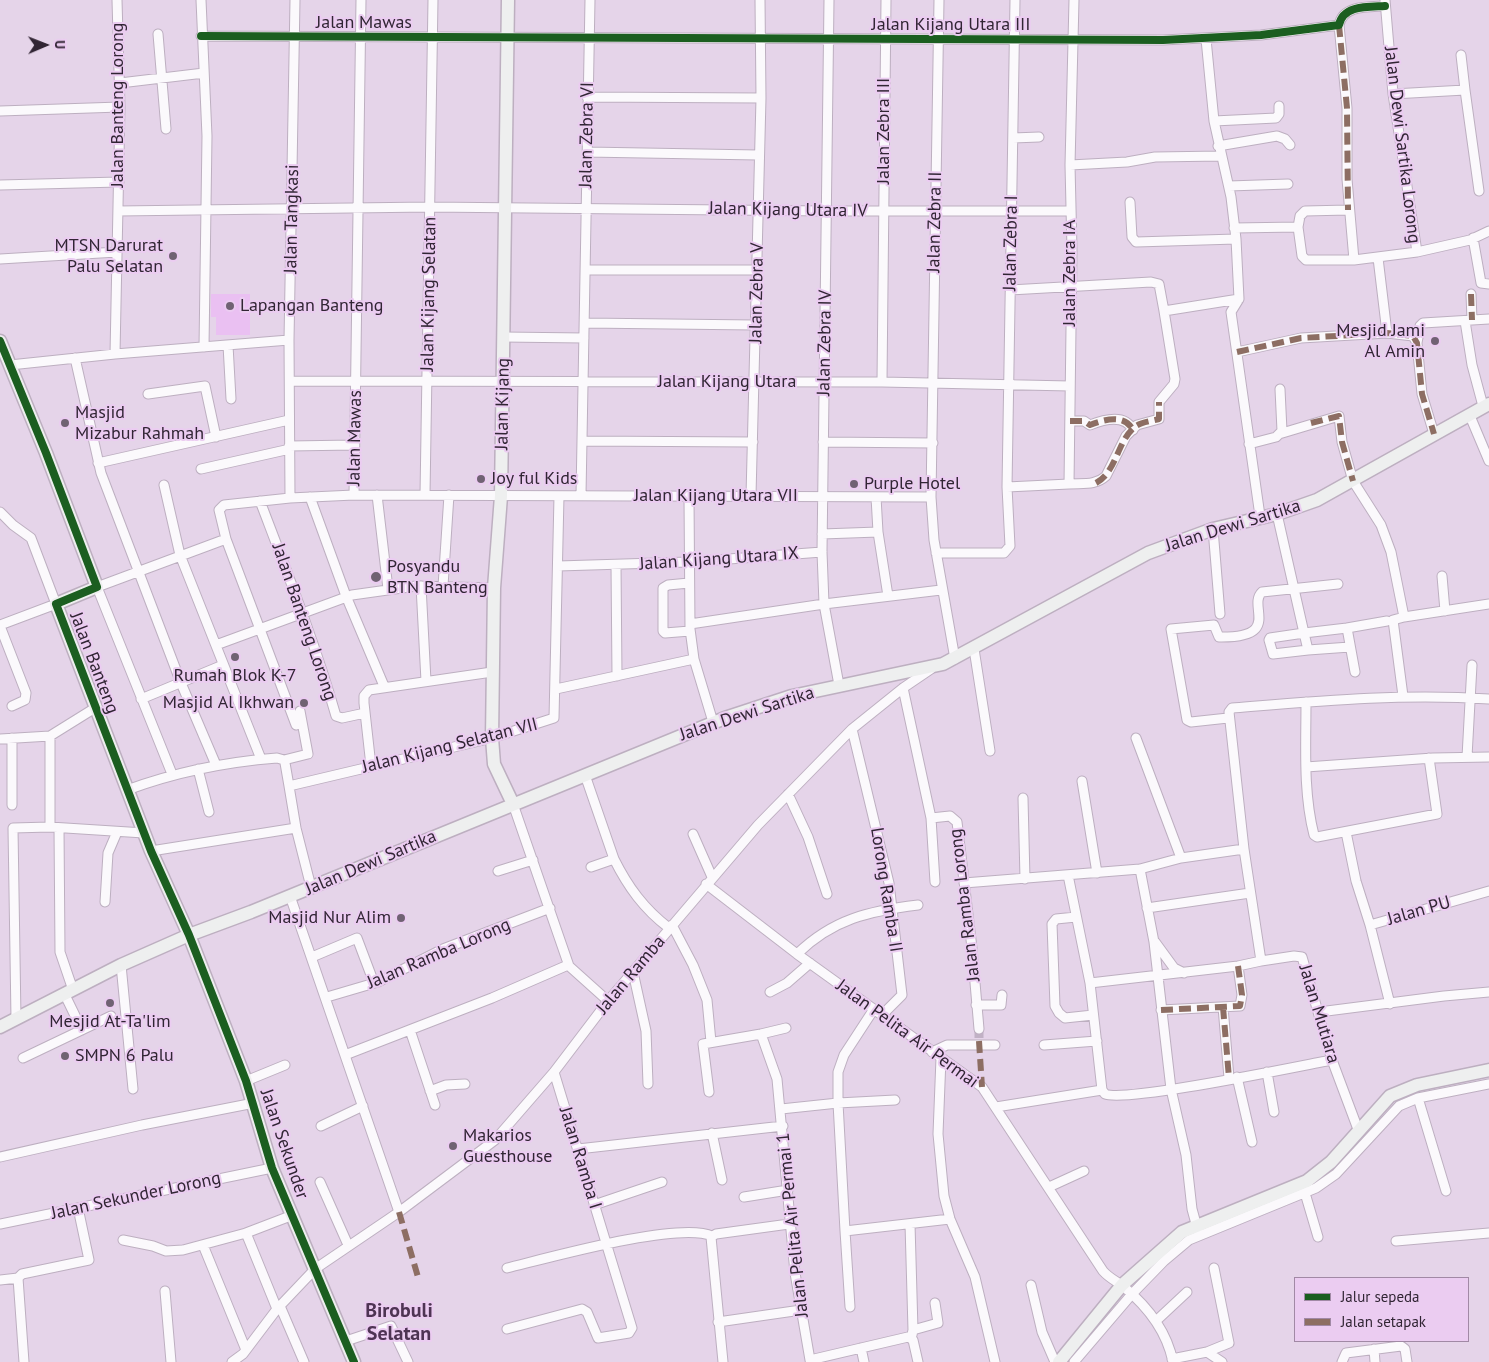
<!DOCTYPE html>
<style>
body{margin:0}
#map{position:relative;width:1489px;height:1362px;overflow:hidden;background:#e5d4e9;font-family:"PT Sans",sans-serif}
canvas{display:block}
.legend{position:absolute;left:1294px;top:1277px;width:175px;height:65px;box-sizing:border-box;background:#ebccf1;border:1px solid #a189a5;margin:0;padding:6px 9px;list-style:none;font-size:15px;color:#312534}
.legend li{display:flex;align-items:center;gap:10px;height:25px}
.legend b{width:25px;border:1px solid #a189a5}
.north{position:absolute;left:20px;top:20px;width:50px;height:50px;-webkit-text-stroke:4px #ebccf1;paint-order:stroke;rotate:89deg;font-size:14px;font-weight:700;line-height:20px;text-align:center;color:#312534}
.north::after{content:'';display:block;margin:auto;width:18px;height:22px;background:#312534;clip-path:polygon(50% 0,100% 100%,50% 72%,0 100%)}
</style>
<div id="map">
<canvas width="1489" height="1362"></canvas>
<ul class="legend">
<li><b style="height:6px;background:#1b5e20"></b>Jalur sepeda</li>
<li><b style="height:6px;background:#8d6e63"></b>Jalan setapak</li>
</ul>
<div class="north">U</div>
</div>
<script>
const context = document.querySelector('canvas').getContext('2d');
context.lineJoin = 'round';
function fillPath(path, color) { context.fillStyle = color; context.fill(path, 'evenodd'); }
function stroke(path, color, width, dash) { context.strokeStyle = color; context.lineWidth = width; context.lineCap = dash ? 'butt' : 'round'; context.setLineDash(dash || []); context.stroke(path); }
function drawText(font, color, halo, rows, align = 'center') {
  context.font = font + ' "PT Sans",sans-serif'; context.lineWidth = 4; context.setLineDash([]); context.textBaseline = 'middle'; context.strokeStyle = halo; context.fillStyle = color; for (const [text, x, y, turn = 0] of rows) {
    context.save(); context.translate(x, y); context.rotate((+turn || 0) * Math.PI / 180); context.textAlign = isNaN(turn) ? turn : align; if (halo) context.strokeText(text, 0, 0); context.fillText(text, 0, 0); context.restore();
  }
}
const green = new Path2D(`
 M211,294H250V335H216V317H211Z`);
const streetTunnel = new Path2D(`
 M979,1029V1041`);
const street = new Path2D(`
 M201,0L207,136L204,347
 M829,0L822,552L824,604L839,685
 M939,0L931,497L934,540L955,659
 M1339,25L1347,108V179L1354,260
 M158,34L166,129
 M201,36L1163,40L1261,35L1339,25C1343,5 1368,7 1385,6
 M1206,39L1214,121L1231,197L1236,239L1239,299L1231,312L1260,516
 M1461,55L1465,90
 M120,83L204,73
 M1393,94L1465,90L1479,191
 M587,97L761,98
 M0,111L120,107
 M1214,121L1276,118L1279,114V106
 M1013,138L1039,137
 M1218,146L1277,136L1285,139L1290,145
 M587,152L758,155
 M1070,165L1127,162L1155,157L1221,156
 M0,185L119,182
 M1229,186L1288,184
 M1130,202L1132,237L1136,242L1236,239
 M118,211L429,207L827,211H1070
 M1298,227L1302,256L1306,260H1354L1417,252L1393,94L1385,0
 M1234,228L1298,227L1300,216L1305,211L1348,210
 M1473,238L1481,283L1489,284
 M1417,252L1470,240L1489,231
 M1378,258L1387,333
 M0,259L117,252
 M586,270H757
 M1010,290L1151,282L1159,284L1164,311L1239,299
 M1471,294L1472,320
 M1465,321L1472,365L1483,406
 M585,323L755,325
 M503,337L584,338
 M1417,343L1420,326L1423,323L1489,319
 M228,345L231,399
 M1237,352L1301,338L1387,333L1413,336L1417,343L1422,394L1434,434
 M115,354L120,107L117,0
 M75,358L101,473L181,683L216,765
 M10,365L115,354L289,340
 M290,381L882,382L1070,386
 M882,382L886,0
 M148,394L205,386L216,437
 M1470,416L1489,461
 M1070,421H1084L1090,425C1105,419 1125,414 1133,430
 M1279,434L1339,416L1342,442L1353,481
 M583,441L753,442
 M823,442L933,443
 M1249,444L1276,437L1282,431L1280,389
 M289,446L354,445
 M98,463L289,420
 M201,469L290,449
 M1353,481L1381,525L1391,552L1404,617L1489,604
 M1069,484C1083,483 1095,486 1106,476L1126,436L1137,425L1159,419V402L1174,384L1175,379L1164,311
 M164,485L180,555L261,759
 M1007,487L1069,484L1072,250L1070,165L1074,0
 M354,495L361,0
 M377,495L388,589
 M425,495L433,0
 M581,495L590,0
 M751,496L761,98L760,0
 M310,497L346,596L384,686
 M689,497L690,629L694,659L713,722
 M876,497L878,532L888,596
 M290,498L289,340L295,0
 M260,501C287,572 315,643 336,716L342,718L365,713
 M0,512L13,525L31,538L56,604L0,625
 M1277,514L1304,633L1347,628L1355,672
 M1213,529L1220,614
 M822,534L878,532
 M936,553H1004L1010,546L1007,487L1015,0
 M616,565L617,676
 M558,566L689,562L822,552
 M1442,576L1445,611
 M689,583L668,585L663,588V631L665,633L690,631
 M421,586L426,681
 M443,586L449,495
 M690,624L824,604L941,590
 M0,626L26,693L25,700L12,706
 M1347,628L1387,621
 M1304,633L1308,650L1273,654L1269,640L1270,638Z
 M216,645L352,595L416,586L494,588
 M974,649L990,751
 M1308,650L1350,647
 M903,688L931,818L950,816L957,822L972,948L979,1029
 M556,689L694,659
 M1403,696L1393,620L1404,617
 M141,699L223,665
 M1306,702C1306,746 1303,792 1314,835L1317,837L1437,814L1429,758
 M1228,718L1191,722L1187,720L1171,629L1214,625L1219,637C1283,638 1247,606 1262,592L1338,584
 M296,725L226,539L219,510L224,505L290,498L354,495L931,497
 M852,729L889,883L902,995L882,1015
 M12,738V805
 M1136,738L1181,858
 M0,739L50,736L95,708
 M1467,757L1472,665
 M284,760L308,754L300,711
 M371,766L364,703V696L369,690L492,672
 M1306,767L1433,758L1489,757
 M198,769L209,812
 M172,774L97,587L226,539
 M585,775L614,859L591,867
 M1082,781L1097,873
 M127,790C176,772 225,762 277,758L284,760L285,763L289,786
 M788,794L808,837L827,894
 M1023,798L1025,879
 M513,804L569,966L608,1001
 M931,818L935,882
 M50,827V736
 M59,828L60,952L73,990
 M1346,832L1356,881L1370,925
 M693,834L712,877
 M151,851L296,828
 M614,859C628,887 644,909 669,928
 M1140,869L1154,942L1171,1089L1186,1155L1192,1209L1198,1231
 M498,871L533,860
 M1068,875L1090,983L1102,1090L1105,1094C1125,1103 1299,1066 1332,1060
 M964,883L1140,869L1181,858L1244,849
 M706,884L797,954L982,1087L1103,1271C1110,1279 1117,1281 1124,1287C1148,1307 1167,1332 1173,1362
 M311,887L296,828L289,786L492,738L554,718L559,496
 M290,896L399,1212
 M105,902L108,853L117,832
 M1147,908L1250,893
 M1076,917L1056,919L1052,924L1055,1006L1059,1013L1065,1018L1093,1015
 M672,925L693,965L707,1000L711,1042
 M1155,942L1174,968L1184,973
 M797,954C833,919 869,911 918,905
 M312,957L357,938L374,983
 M121,965L133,1089
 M633,972L646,1031L648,1084
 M1090,983L1238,966L1261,961
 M770,992L787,983L810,963
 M65,995L82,1030
 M327,997L378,982L443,949L550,908
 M1390,1004L1370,925L1489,891
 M976,1005H1001L1002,995
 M1223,1007L1229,1078
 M874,1009L844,1055L838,1072V1103L845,1231L950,1219
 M1161,1010L1240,1006L1242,995L1238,966
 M1319,1012L1444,996L1489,992
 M16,1019L13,828L50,827L144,833
 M410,1030L435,1105
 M761,1034L777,1079L795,1273L810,1360L908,1337L913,1340L918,1362
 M1044,1045L1097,1041
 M932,1052L947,1045H995
 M345,1055L492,998L568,965
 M23,1058L111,1016
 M941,1058L938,1134L944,1196L950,1219L975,1277L995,1362
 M1267,1072L1274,1112
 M1237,1077L1252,1142
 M246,1081L285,1065
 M430,1091L446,1085L465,1084
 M709,1092L703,1044L761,1034L786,1028
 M1418,1098L1446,1191
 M996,1107L1102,1090
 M781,1109L838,1103L895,1100
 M321,1126L363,1106
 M1359,1132L1332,1060L1302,957L1294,956L1261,961L1244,849L1229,712L1232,708C1318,701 1403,693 1489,699
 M712,1133L722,1180
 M578,1149L783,1126
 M0,1157L142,1125L254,1103
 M320,1182L348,1245
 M1049,1187L1084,1171
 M1305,1193L1318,1237
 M744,1197L788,1190
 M594,1205L662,1182
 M0,1224L272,1168
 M910,1224L913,1330
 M845,1231L850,1307
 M246,1233L277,1309
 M123,1240L153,1246L166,1251L183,1250L246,1233L293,1215
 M1396,1241L1489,1233
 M203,1245L246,1350
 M507,1268C548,1258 679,1221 712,1236
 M0,1280L18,1278
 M1031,1285L1042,1332L1055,1362
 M165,1291L171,1362
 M280,1306L304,1362
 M1157,1320L1187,1292
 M718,1322L801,1310
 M507,1329L582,1309L587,1312L598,1338L629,1333L632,1328L554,1072
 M912,1335L913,1330L938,1323L935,1303
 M346,1341L391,1326L408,1362
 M861,1348L864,1362
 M1374,1349L1375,1362
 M1207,1352L1222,1362
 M1172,1359L1207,1352L1229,1343L1214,1268
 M24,1362L18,1278L22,1274L89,1260L78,1208
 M232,1362L243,1354L277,1309L315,1269L399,1212L495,1140L554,1072L608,1001L758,825L852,729L903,688L931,669
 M723,1362L711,1237L716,1234L789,1224
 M1074,1362L1132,1294L1164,1261L1189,1240L1316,1188L1336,1174L1399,1106L1418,1098L1489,1084
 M1342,1362L1346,1353L1401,1346L1405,1349L1407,1362`);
const secondary = new Path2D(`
 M508,0L501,496L494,588L492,738L494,764L513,804
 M0,341L46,453L97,587L56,604L151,851L189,935L246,1081L272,1168L354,1362
 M0,1027L121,965L189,935L251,912L725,718L792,696L943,664L1148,553L1213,529L1277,514L1317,500L1489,404
 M1059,1362L1122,1285L1182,1232L1307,1181L1331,1162L1390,1096L1417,1085L1489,1070`);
const quiet = new Path2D(`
 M1339,25L1347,108L1348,210
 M1471,294L1472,320
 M1237,352L1301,338L1387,333L1413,336L1417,343L1422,394L1434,434
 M1070,421H1084L1090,425C1105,419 1125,414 1133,430
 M1311,423L1339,416L1342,442L1353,481
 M1096,483C1117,472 1117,440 1136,426C1142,422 1152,421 1159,419V402
 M1223,1007L1229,1078
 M1161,1010L1240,1006L1242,995L1238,966
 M979,1041L982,1087
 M399,1212L418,1277`);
const cycleway = new Path2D(`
 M201,36L1163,40L1261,35L1339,25C1343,5 1368,7 1385,6
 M0,341L46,453L97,587L56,604L151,851L189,935L246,1081L272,1168L354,1362`);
const markers = [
 [173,256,5,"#706273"],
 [230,306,5,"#706273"],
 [1435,341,5,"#706273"],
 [65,423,5,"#706273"],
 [481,479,5,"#706273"],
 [854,484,5,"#706273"],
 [376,577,6,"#706273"],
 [235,657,5,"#706273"],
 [304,703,5,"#706273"],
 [401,918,5,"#706273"],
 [110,1003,5,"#706273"],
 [65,1056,5,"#706273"],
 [453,1146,5,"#706273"]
];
const streetNames = [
 ["Jalan Mawas",364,23],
 ["Jalan Kijang Utara III",951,25],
 ["Jalan Banteng Lorong",118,105,-90],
 ["Jalan Zebra III",884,131,-90],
 ["Jalan Zebra VI",587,135,-89],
 ["Jalan Dewi Sartika Lorong",1402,145,83],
 ["Jalan Kijang Utara IV",788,210,1],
 ["Jalan Tangkasi",292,219,-89],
 ["Jalan Zebra II",935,222,-89],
 ["Jalan Zebra I",1011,243,-89],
 ["Jalan Zebra IA",1070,273,-90],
 ["Jalan Zebra V",757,293,-89],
 ["Jalan Kijang Selatan",429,294,-89],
 ["Jalan Zebra IV",825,343,-89],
 ["Jalan Kijang Utara",727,382],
 ["Jalan Kijang",503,404,-89],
 ["Jalan Mawas",355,438,-89],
 ["Jalan Kijang Utara VII",716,496],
 ["Jalan Dewi Sartika",1233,526,-17],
 ["Jalan Kijang Utara IX",719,559,-4],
 ["Jalan Banteng Lorong",304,622,71],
 ["Jalan Banteng",94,663,69],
 ["Jalan Dewi Sartika",747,714,-18],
 ["Jalan Kijang Selatan VII",450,746,-14],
 ["Jalan Dewi Sartika",371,863,-23],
 ["Lorong Ramba II",886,890,81],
 ["Jalan Ramba Lorong",965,905,-97],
 ["Jalan PU",1419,911,-16],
 ["Jalan Ramba Lorong",439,954,-23],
 ["Jalan Ramba",631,975,-50],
 ["Jalan Mutiara",1319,1014,73],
 ["Jalan Pelita Air Permai",907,1034,36],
 ["Jalan Sekunder",284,1144,71],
 ["Jalan Ramba I",580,1158,73],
 ["Jalan Sekunder Lorong",136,1196,-12],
 ["Jalan Pelita Air Permai 1",793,1225,-96]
];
const poiNames = [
 ["MTSN Darurat",163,246,"right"],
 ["Palu Selatan",163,267,"right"],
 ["Lapangan Banteng",240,306],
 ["Mesjid Jami",1425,331,"right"],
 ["Al Amin",1425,352,"right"],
 ["Masjid",75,413],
 ["Mizabur Rahmah",75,434],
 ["Joy ful Kids",491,479],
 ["Purple Hotel",864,484],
 ["Posyandu",387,567],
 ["BTN Banteng",387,588],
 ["Rumah Blok K-7",235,676,"center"],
 ["Masjid Al Ikhwan",294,703,"right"],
 ["Masjid Nur Alim",391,918,"right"],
 ["Mesjid At-Ta'lim",110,1022,"center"],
 ["SMPN 6 Palu",75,1056],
 ["Makarios",463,1136],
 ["Guesthouse",463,1157]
];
const quarterNames = [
 ["Birobuli",399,1311],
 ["Selatan",399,1334]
];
fillPath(green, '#eac0f2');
stroke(streetTunnel, '#c1b1c5', 9, [9, 4.5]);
stroke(street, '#bdafc0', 11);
stroke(secondary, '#bdafc0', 15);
stroke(street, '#fbf9fc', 9);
stroke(secondary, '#eeefef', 12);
stroke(quiet, '#8d6e63', 6, [12, 6]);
stroke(cycleway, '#1b5e20', 8);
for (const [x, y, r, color] of markers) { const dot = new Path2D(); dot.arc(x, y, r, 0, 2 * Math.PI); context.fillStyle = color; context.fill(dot); stroke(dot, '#ebccf1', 2); }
drawText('18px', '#312534', '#ebccf1', streetNames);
drawText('18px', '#312534', '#ebccf1', poiNames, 'left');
drawText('bold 20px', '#4e3453', '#ebccf1', quarterNames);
</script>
